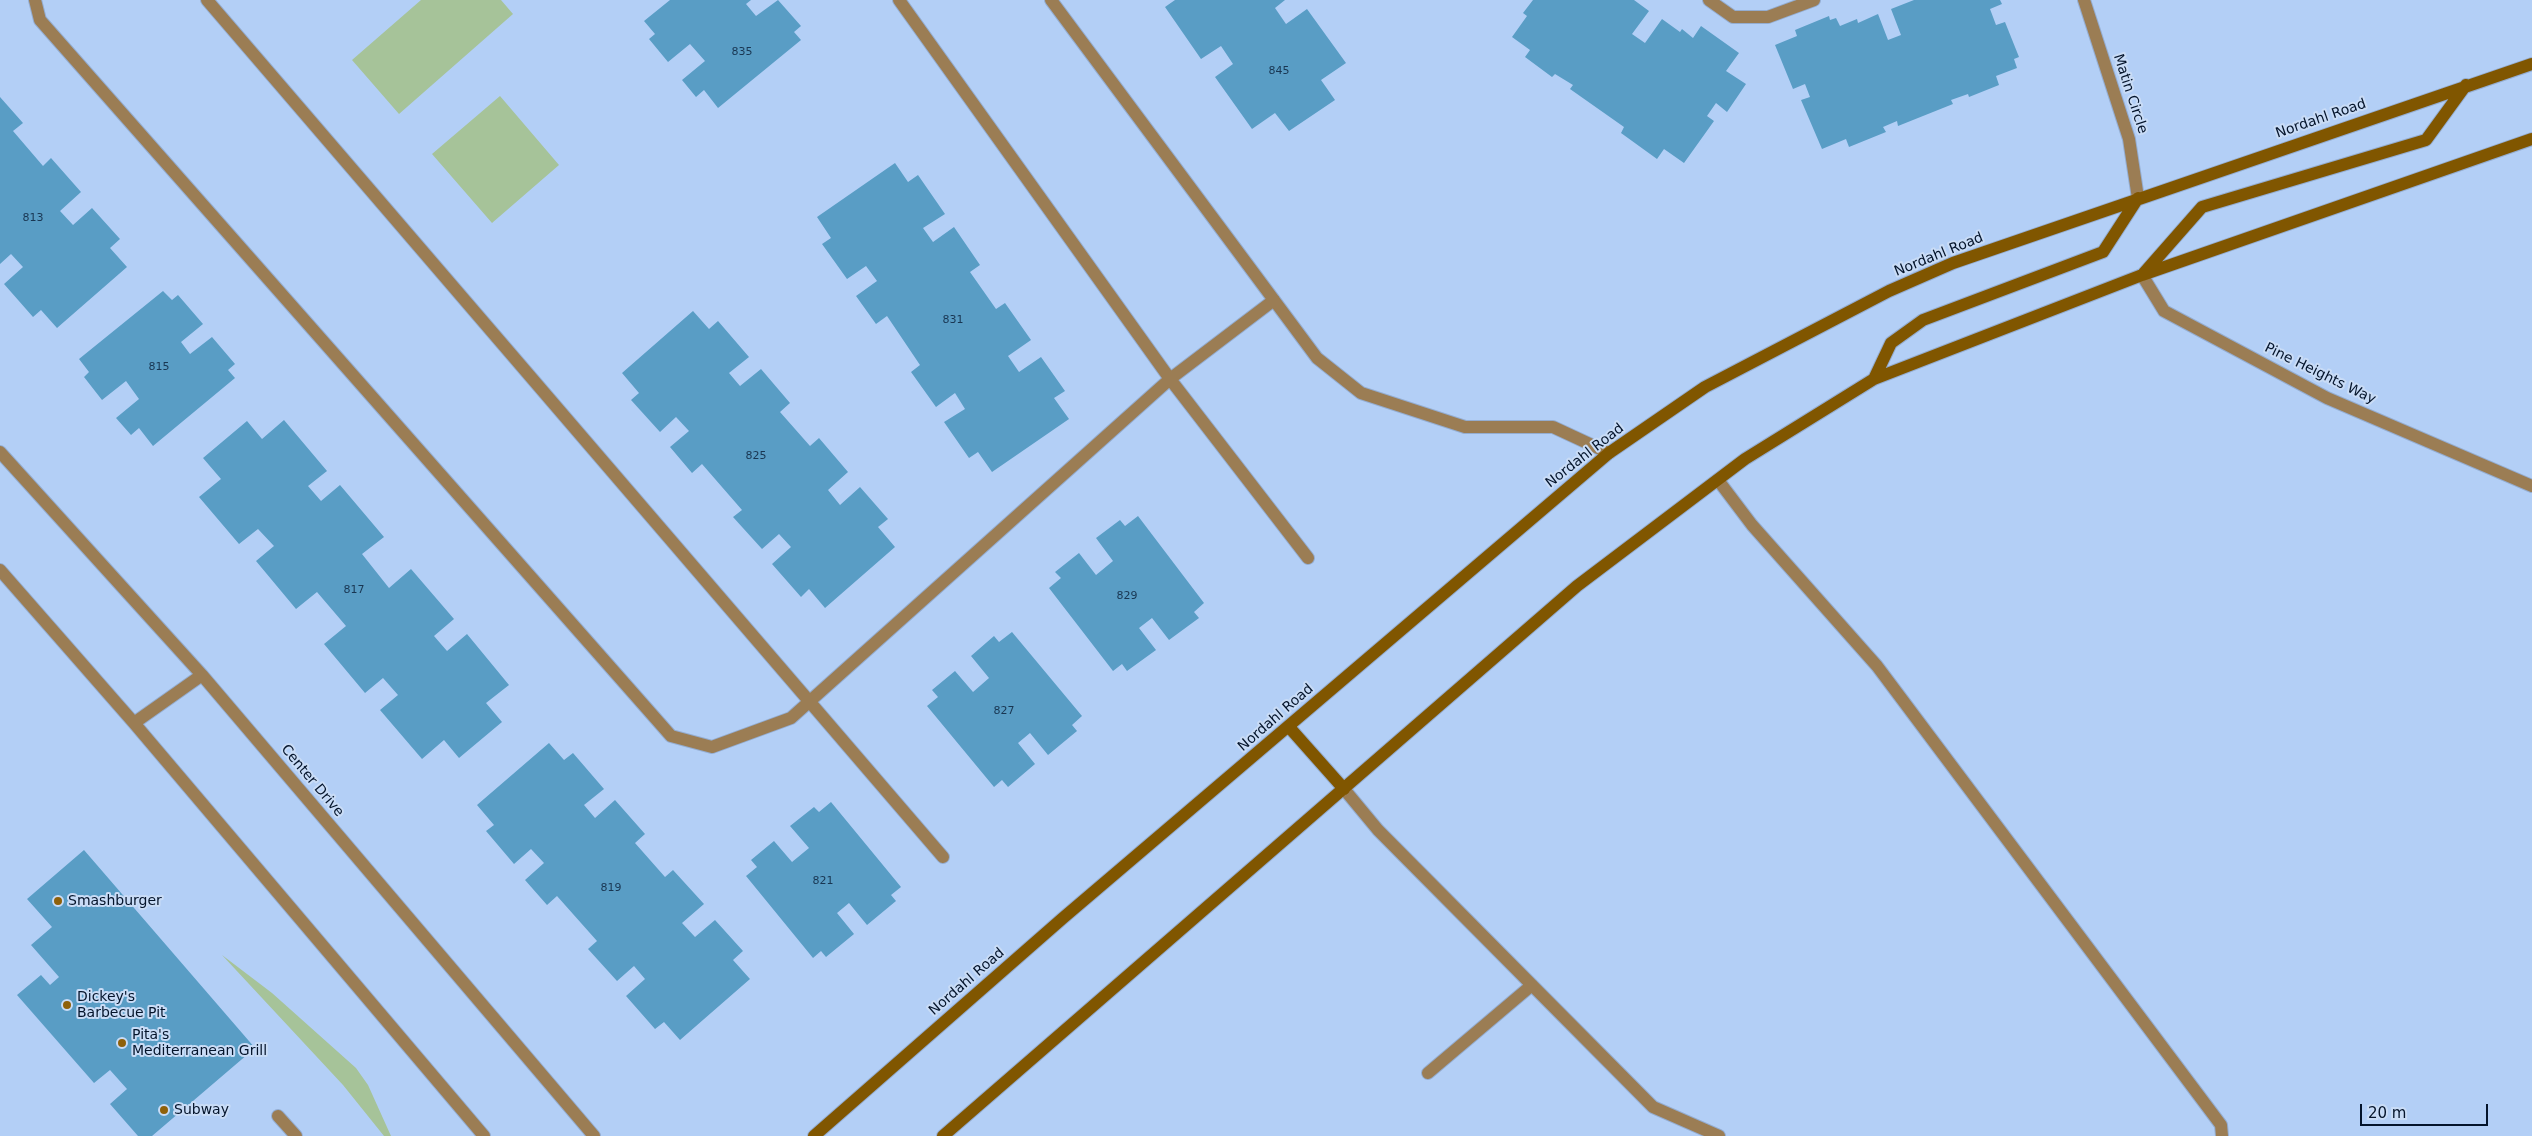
<!DOCTYPE html>
<style>
body{margin:0}
#map{position:relative;width:2532px;height:1136px;overflow:hidden;background:#b3cff6;font-family:"DejaVu Sans",sans-serif}
canvas{display:block}
.scale{position:absolute;left:2360px;top:1104px;width:128px;height:22px;box-sizing:border-box;border:2px solid #04142b;border-top:0;padding-left:6px;font-size:15px;line-height:18px;white-space:nowrap;color:#04142b;-webkit-text-stroke:4px #c9dcf6;paint-order:stroke}
</style>
<div id="map">
<canvas width="2532" height="1136"></canvas>
<div class="scale">20 m</div>
</div>
<script>
const context = document.querySelector('canvas').getContext('2d');
context.lineJoin = 'round';
function fillPath(path, color) { context.fillStyle = color; context.fill(path, 'evenodd'); }
function stroke(path, color, width, dash) { context.strokeStyle = color; context.lineWidth = width; context.lineCap = dash ? 'butt' : 'round'; context.setLineDash(dash || []); context.stroke(path); }
function drawText(font, color, halo, rows, align = 'center') {
  context.font = font + ' "DejaVu Sans",sans-serif'; context.lineWidth = 4; context.setLineDash([]); context.textBaseline = 'middle'; context.strokeStyle = halo; context.fillStyle = color; for (const [text, x, y, turn = 0] of rows) {
    context.save(); context.translate(x, y); context.rotate((+turn || 0) * Math.PI / 180); context.textAlign = isNaN(turn) ? turn : align; if (halo) context.strokeText(text, 0, 0); context.fillText(text, 0, 0); context.restore();
  }
}
const green = new Path2D(`
 M421,0H501L513,14L399,114L352,60Z
 M500,96L559,165L492,223L432,154Z
 M222,955L272,993L356,1068L368,1085L391,1136H384L343,1085Z`);
const building = new Path2D(`
 M670,0H751L746,4L756,16L778,0L801,26L794,32L801,40L718,108L704,90L696,97L682,80L705,61L690,44L668,62L649,39L655,34L644,21Z
 M1175,0H1285L1275,8L1286,24L1307,9L1346,63L1321,80L1335,100L1289,131L1275,113L1252,129L1215,77L1233,64L1221,46L1201,59L1165,7Z
 M1533,0H1634L1649,11L1632,34L1645,43L1662,19L1680,32L1682,29L1693,38L1701,26L1739,53L1726,71L1746,84L1727,112L1716,103L1707,116L1714,121L1684,163L1664,149L1657,159L1621,133L1624,127L1570,89L1573,85L1555,74L1552,77L1525,57L1530,50L1512,37L1527,16L1523,13Z
 M1914,0H2000L2002,4L1990,9L1996,25L2005,22L2019,57L2014,59L2017,68L1996,76L1999,85L1969,97L1968,94L1951,100L1953,104L1898,126L1897,121L1883,127L1886,132L1849,147L1846,139L1822,149L1801,100L1810,97L1805,84L1793,89L1775,45L1797,36L1795,30L1829,16L1830,20L1836,18L1840,26L1857,19L1858,23L1878,14L1888,40L1901,35L1891,9Z
 M0,97L23,123L13,131L43,166L51,158L81,192L60,211L73,225L92,208L120,239L110,248L127,267L57,328L41,310L33,317L4,284L23,267L11,254L0,264Z
 M895,163L908,182L918,175L945,214L923,228L933,242L954,227L980,265L970,272L996,309L1005,303L1031,340L1008,356L1019,372L1041,357L1065,391L1054,398L1069,419L992,472L978,452L969,458L944,422L965,409L955,393L936,407L911,372L920,365L887,316L876,324L856,296L877,281L866,266L847,279L822,244L831,238L817,217Z
 M163,291L172,300L178,295L203,324L181,342L190,354L212,337L235,364L228,370L235,378L153,446L139,428L131,435L116,418L139,399L126,381L102,400L84,377L89,372L79,359Z
 M693,311L709,329L718,321L749,357L729,373L740,386L761,369L790,403L780,412L810,446L819,438L848,472L828,490L840,505L860,487L888,519L878,527L895,547L825,608L809,589L801,597L772,564L791,547L779,534L762,549L733,517L742,510L702,464L692,473L670,447L689,431L676,417L660,432L631,400L639,393L622,373Z
 M284,420L327,471L308,486L321,501L340,485L384,537L362,554L389,588L411,569L454,619L434,636L447,651L467,634L509,685L486,703L502,722L459,758L444,740L422,759L380,710L398,695L383,678L365,693L324,644L346,626L317,592L296,609L256,561L274,546L258,529L239,544L199,497L221,479L203,458L247,421L262,439Z
 M1138,516L1204,603L1194,612L1199,618L1169,640L1152,618L1139,628L1156,650L1127,671L1122,664L1113,671L1049,588L1061,578L1055,572L1079,553L1096,575L1113,561L1096,538L1120,520L1125,526Z
 M1012,632L1082,716L1072,725L1077,731L1048,755L1030,733L1018,743L1035,764L1008,787L1002,780L994,787L927,706L938,697L932,690L955,671L973,692L989,678L971,656L994,636L999,642Z
 M549,743L564,760L573,753L604,789L584,805L595,818L615,800L645,834L635,843L665,877L673,870L704,904L682,923L695,937L715,920L743,951L733,960L750,979L680,1040L664,1022L655,1029L626,996L645,979L634,966L617,981L588,949L597,941L557,896L547,905L525,880L544,863L531,849L514,864L486,831L494,825L477,805Z
 M831,802L901,887L891,895L896,901L867,925L849,903L837,913L854,934L826,957L821,951L813,958L746,876L757,867L751,860L774,841L792,862L809,848L790,826L814,807L819,812Z
 M84,850L255,1048L152,1136H138L110,1104L127,1089L110,1070L94,1083L17,995L41,975L50,985L59,977L31,945L52,927L27,899Z`);
const service = new Path2D(`
 M35,0L40,20L671,736L712,747L791,718L1170,379L899,0
 M207,0L943,857
 M1051,0L1317,358L1361,393L1465,427H1553L1609,453
 M1274,300L1170,379L1308,558
 M1718,480L1752,525L1877,666L2221,1125L2222,1136
 M1344,789L1378,830L1653,1107L1719,1136
 M1428,1073L1532,985
 M278,1116L296,1136`);
const minor = new Path2D(`
 M1709,0L1733,17H1768L1814,0
 M2084,0L2129,139L2138,198
 M2142,275L2164,311L2327,398L2532,486
 M0,452L202,675L594,1136
 M0,570L134,723L484,1136
 M134,723L202,675`);
const secondary = new Path2D(`
 M2144,273L2202,207L2426,140L2466,85
 M1874,379L1891,343L1923,320L2103,252L2138,198
 M1289,727L1344,789
 M814,1136L1063,918L1609,453L1705,387L1889,291L1953,263L2532,64
 M943,1136L1577,586L1745,459L1874,379L2142,275L2532,139`);
const markers = [
 [58,901,5,"#8f610a"],
 [67,1005,5,"#8f610a"],
 [122,1043,5,"#8f610a"],
 [164,1110,5,"#8f610a"]
];
const numberNames = [
 ["835",742,52],
 ["845",1279,71],
 ["813",33,218],
 ["831",953,320],
 ["815",159,367],
 ["825",756,456],
 ["817",354,590],
 ["829",1127,596],
 ["827",1004,711],
 ["821",823,881],
 ["819",611,888]
];
const streetNames = [
 ["Matin Circle",2130,94,72],
 ["Nordahl Road",2321,119,-19],
 ["Nordahl Road",1939,255,-22],
 ["Pine Heights Way",2320,374,26],
 ["Nordahl Road",1585,456,-38],
 ["Nordahl Road",1276,718,-41],
 ["Center Drive",312,781,50],
 ["Nordahl Road",967,982,-41]
];
const poiNames = [
 ["Smashburger",68,901],
 ["Dickey's",77,997],
 ["Barbecue Pit",77,1013],
 ["Pita's",132,1035],
 ["Mediterranean Grill",132,1051],
 ["Subway",174,1110]
];
fillPath(green, '#a6c399');
fillPath(building, '#599dc5');
stroke(service, '#94add1', 14);
stroke(minor, '#94add1', 14);
stroke(secondary, '#94add1', 14);
stroke(service, '#9b7d54', 12);
stroke(minor, '#9b7d54', 12);
stroke(secondary, '#805600', 12);
for (const [x, y, r, color] of markers) { const dot = new Path2D(); dot.arc(x, y, r, 0, 2 * Math.PI); context.fillStyle = color; context.fill(dot); stroke(dot, '#c9dcf6', 2); }
drawText('11px', '#193652', null, numberNames);
drawText('14px', '#04142b', '#c9dcf6', streetNames);
drawText('14px', '#04142b', '#c9dcf6', poiNames, 'left');
</script>
